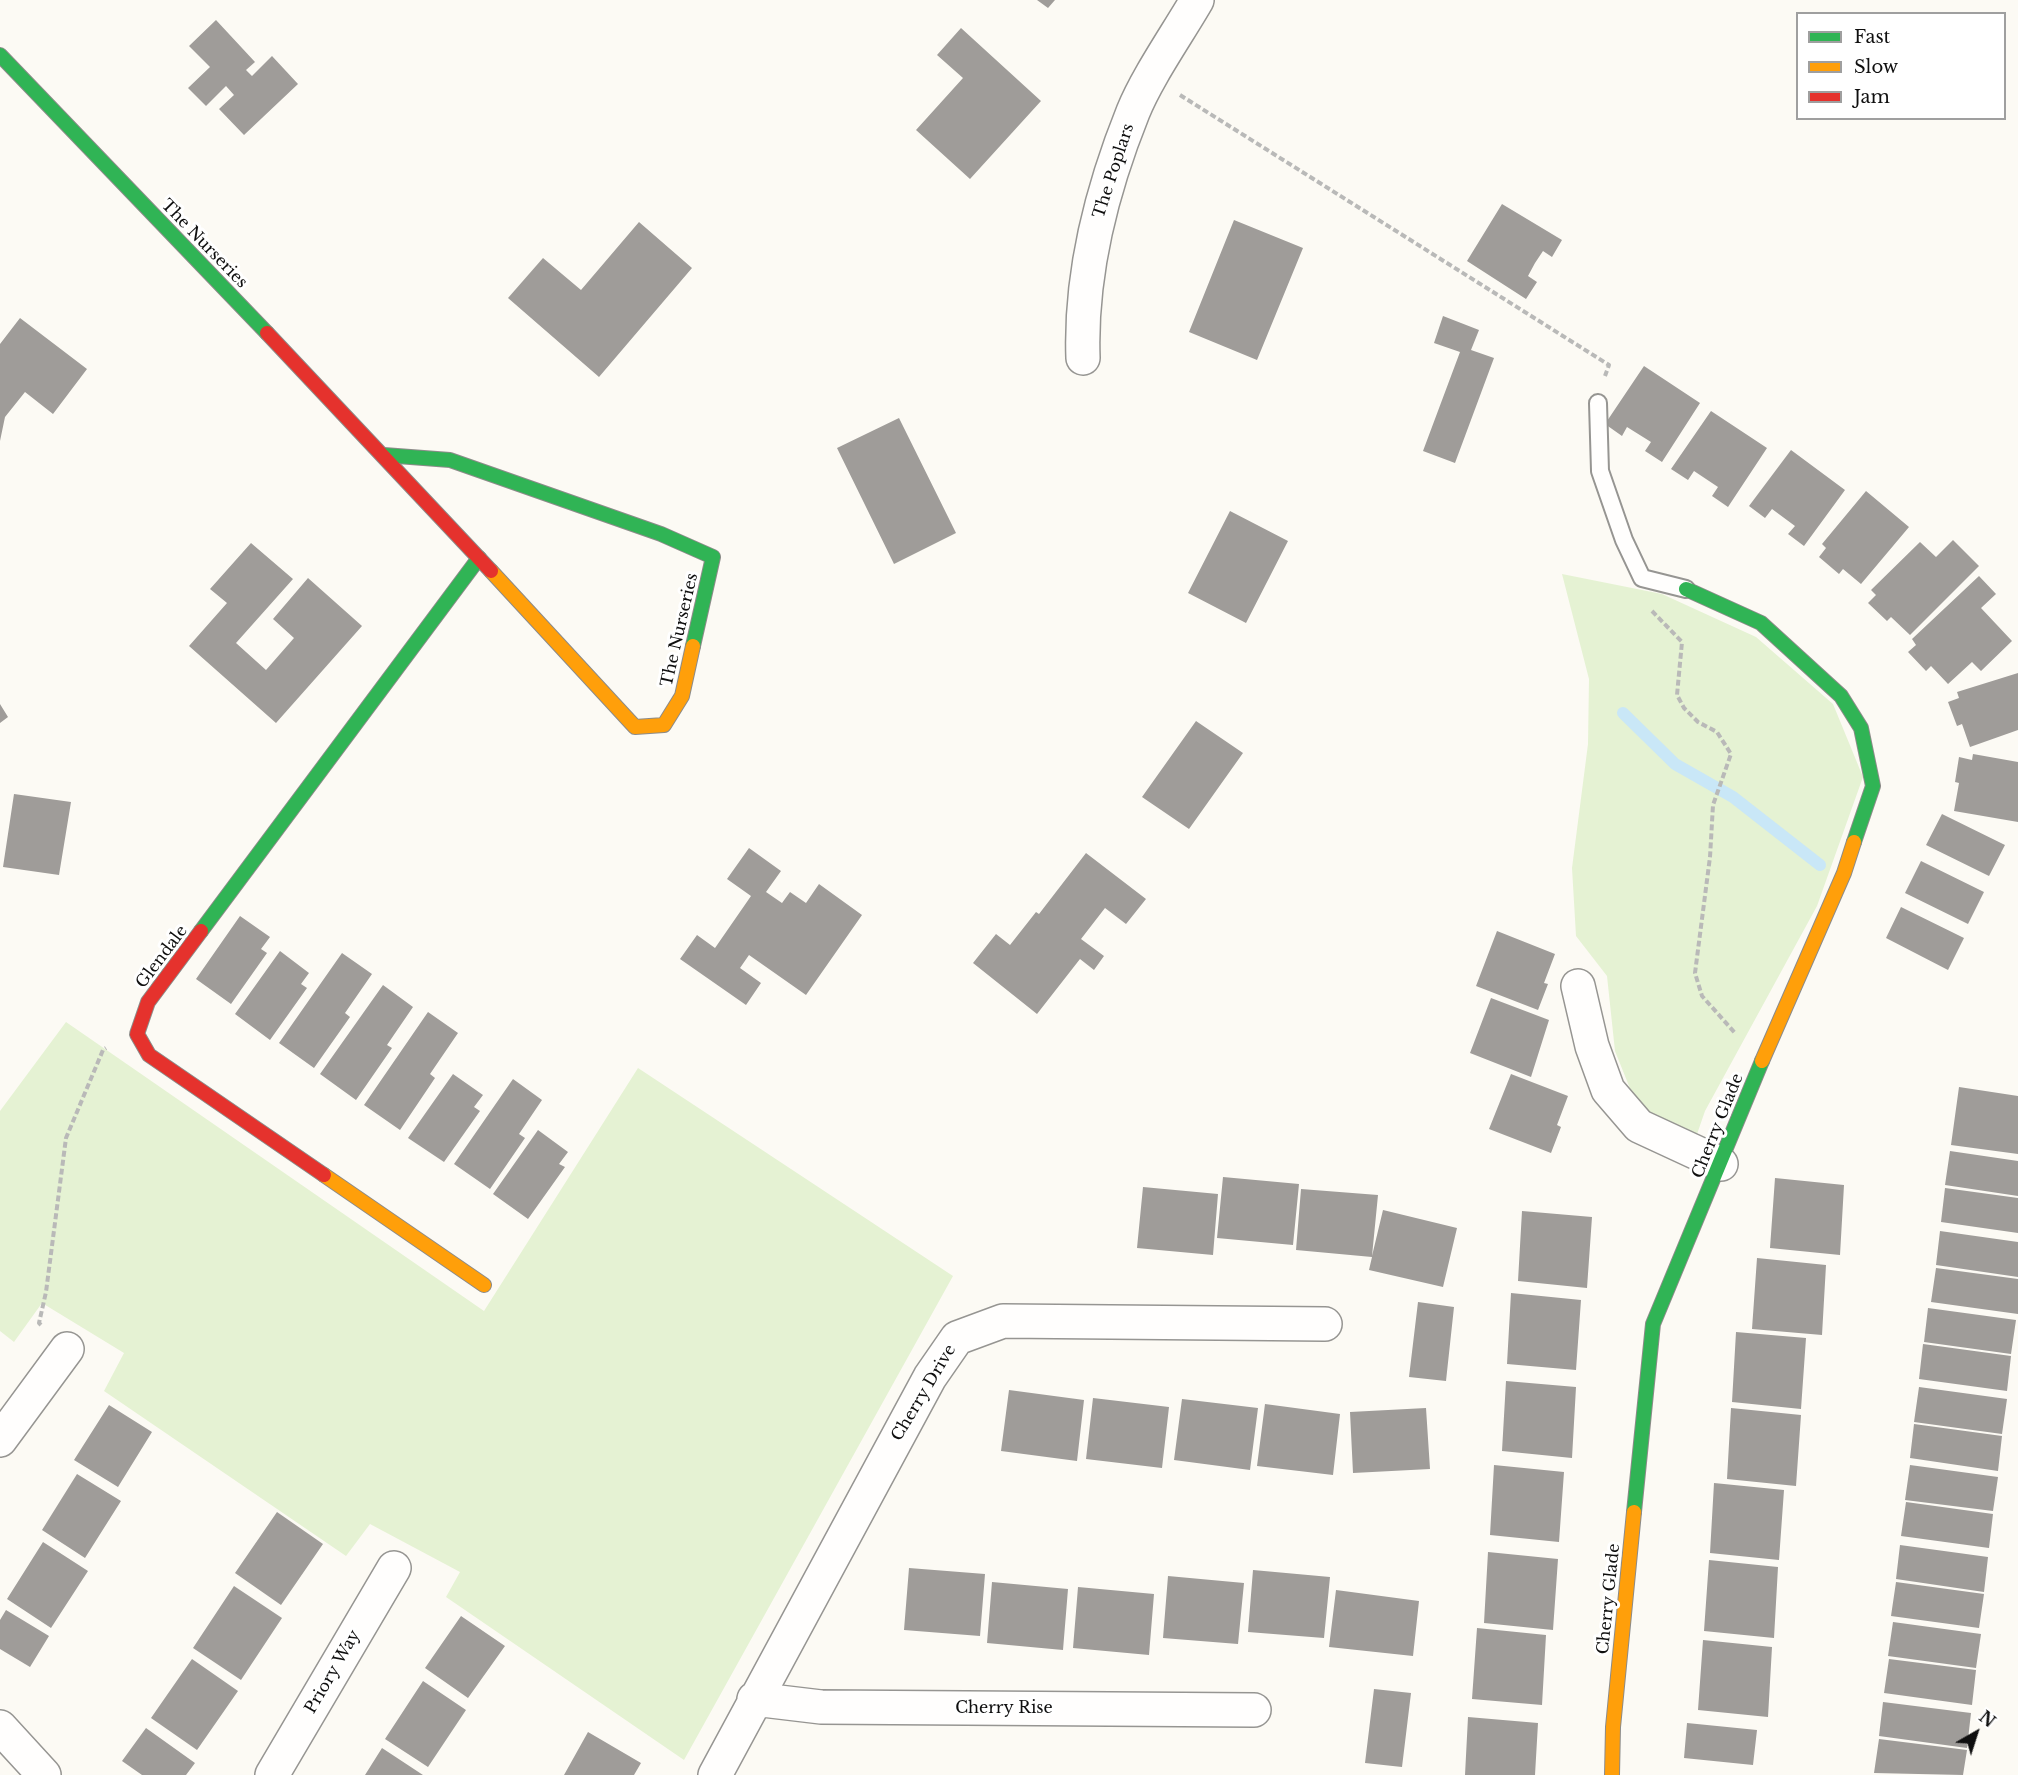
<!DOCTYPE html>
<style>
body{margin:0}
#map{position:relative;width:2018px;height:1775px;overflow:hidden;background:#fcfaf4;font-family:"Libre Baskerville",serif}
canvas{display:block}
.legend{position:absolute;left:1796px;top:12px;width:210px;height:108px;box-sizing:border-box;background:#fff;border:2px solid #9f9f9f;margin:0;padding:8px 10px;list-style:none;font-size:18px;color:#0f0f0f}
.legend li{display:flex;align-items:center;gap:12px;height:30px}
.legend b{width:30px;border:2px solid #9f9f9f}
.north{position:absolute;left:1946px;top:1703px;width:60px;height:60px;-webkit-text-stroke:4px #fff;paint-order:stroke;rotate:39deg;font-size:16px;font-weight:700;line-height:24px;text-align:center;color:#0f0f0f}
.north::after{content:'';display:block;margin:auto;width:21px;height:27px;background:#0f0f0f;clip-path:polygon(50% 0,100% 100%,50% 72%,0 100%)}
</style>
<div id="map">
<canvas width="2018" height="1775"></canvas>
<ul class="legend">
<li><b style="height:8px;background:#30b455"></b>Fast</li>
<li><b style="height:8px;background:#ff9f0a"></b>Slow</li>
<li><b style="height:8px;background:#e5322d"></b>Jam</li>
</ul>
<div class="north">N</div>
</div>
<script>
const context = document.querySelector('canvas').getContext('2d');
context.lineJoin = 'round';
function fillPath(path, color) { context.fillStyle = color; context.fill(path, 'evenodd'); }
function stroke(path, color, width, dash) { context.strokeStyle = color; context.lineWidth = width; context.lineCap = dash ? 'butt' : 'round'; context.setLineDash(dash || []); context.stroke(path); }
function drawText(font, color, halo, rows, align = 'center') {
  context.font = font + ' "Libre Baskerville",serif'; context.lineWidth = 6; context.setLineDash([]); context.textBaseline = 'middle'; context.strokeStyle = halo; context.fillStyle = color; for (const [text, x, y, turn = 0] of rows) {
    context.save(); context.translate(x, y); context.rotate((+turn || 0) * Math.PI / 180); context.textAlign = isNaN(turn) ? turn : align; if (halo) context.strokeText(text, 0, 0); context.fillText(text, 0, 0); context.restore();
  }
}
const green = new Path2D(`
 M1562,574L1662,594L1756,637L1833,704L1863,777L1817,906L1705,1111L1695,1140L1637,1106L1615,1051L1607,976L1576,936L1572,868L1588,744L1589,679Z
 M66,1022L484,1311L638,1068L953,1276L684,1760L446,1597L460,1572L370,1524L346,1556L104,1391L124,1353L42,1303L14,1342L0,1331V1111Z`);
const stream = new Path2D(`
 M1623,713L1675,764L1733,797L1820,865`);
const building = new Path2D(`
 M1037,0H1055L1048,8Z
 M216,20L255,62L246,70L252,76L272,56L298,84L244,135L219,109L234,95L226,86L206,106L188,88L210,67L189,46Z
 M961,28L1041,101L970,179L916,130L963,78L937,55Z
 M1502,204L1562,240L1552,257L1543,251L1535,263L1528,276L1537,282L1526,299L1467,261Z
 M1234,220L1303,248L1257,360L1189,332Z
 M639,222L692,268L599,377L508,298L543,258L581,290Z
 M1443,316L1479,330L1471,350L1494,358L1455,463L1423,451L1460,352L1434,343Z
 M20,318L87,369L53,414L25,392L5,417L0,441V344Z
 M1644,366L1700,403L1662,462L1645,451L1651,442L1627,427L1622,436L1605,424Z
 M1711,411L1767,448L1728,507L1712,496L1718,487L1694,471L1688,480L1671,469Z
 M899,418L956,533L894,564L837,448Z
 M1791,450L1845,490L1804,546L1788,534L1795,526L1772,509L1765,518L1749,506Z
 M1866,491L1909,527L1861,584L1843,569L1839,574L1819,557L1826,548L1822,544Z
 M1230,511L1288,541L1246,623L1188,593Z
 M1953,540L1979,566L1910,635L1891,617L1887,621L1868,603L1876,595L1871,590L1920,542L1936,557Z
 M251,543L293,579L236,643L266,670L294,638L273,619L308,578L362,626L276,723L189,646L227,603L210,589Z
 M1979,576L1996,594L1981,608L2012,641L1981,671L1972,662L1948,684L1931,666L1926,671L1908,652L1916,645L1912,639Z
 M2018,673V730L1970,747L1962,724L1957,726L1948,702L1959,698L1957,692Z
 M0,704L8,717L0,723Z
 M1196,721L1243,753L1189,829L1142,797Z
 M1973,754L2018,762V822L1954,811L1959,783L1955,782L1959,757L1972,760Z
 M14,794L71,802L59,875L3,867Z
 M1942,814L2005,845L1989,876L1926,845Z
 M749,848L781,871L766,892L782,903L790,892L806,903L819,884L862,915L806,995L749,955L740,968L761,983L746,1005L680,959L697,935L715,948L751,896L727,879Z
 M1086,853L1146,899L1126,924L1105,908L1081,939L1104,956L1094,970L1080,959L1037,1014L973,963L996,934L1010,945L1036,912L1039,914Z
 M1921,861L1984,892L1968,924L1905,893Z
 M1901,907L1964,938L1948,970L1886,938Z
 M240,916L270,937L261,949L267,953L231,1004L196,979Z
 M1497,931L1555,954L1544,983L1548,984L1538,1010L1476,986Z
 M280,951L309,973L301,984L307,988L270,1040L235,1014Z
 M342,953L372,974L345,1013L350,1017L314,1068L279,1043Z
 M383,985L413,1007L387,1045L392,1048L356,1100L320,1074Z
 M1491,998L1549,1020L1531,1077L1470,1053Z
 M428,1012L458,1033L430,1074L435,1078L400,1130L364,1105Z
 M453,1074L483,1095L474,1107L480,1111L444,1162L408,1138Z
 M1511,1074L1568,1096L1557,1125L1561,1127L1551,1153L1489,1129Z
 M513,1079L542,1100L519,1134L525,1138L490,1189L454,1164Z
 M1959,1087L2018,1096V1154L1951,1145Z
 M538,1130L568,1152L559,1164L565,1167L528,1219L493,1194Z
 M1950,1151L2018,1161V1196L1945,1185Z
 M1223,1177L1299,1184L1293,1245L1217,1238Z
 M1775,1178L1844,1185L1840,1255L1770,1248Z
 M1143,1187L1218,1194L1213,1255L1137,1248Z
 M1945,1188L2018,1198V1233L1941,1222Z
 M1301,1189L1378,1195L1372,1256L1383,1210L1457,1228L1443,1287L1369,1270L1372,1257L1296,1250Z
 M1522,1211L1592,1217L1587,1288L1518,1281Z
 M1940,1231L2018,1242V1277L1936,1265Z
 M1757,1258L1826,1265L1822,1335L1752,1329Z
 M1936,1268L2018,1279V1314L1931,1302Z
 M1511,1293L1581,1300L1576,1370L1507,1364Z
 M1418,1302L1454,1307L1446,1381L1409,1377Z
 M1928,1308L2016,1320L2011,1354L1924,1342Z
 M1736,1332L1806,1338L1801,1409L1732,1402Z
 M1923,1344L2011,1356L2007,1391L1919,1379Z
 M1506,1381L1576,1387L1572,1458L1502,1451Z
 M1919,1387L2007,1399L2002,1434L1914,1422Z
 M1009,1390L1084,1400L1077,1461L1001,1451Z
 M1093,1398L1169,1407L1162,1468L1086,1459Z
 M1182,1399L1258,1408L1250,1470L1174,1460Z
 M1265,1404L1340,1414L1333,1475L1257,1466Z
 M109,1405L152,1432L118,1487L74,1460Z
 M1426,1408L1430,1469L1353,1473L1350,1412Z
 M1731,1408L1801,1415L1796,1486L1727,1479Z
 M1914,1424L2002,1436L1998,1471L1910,1458Z
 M1494,1465L1564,1472L1559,1542L1490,1535Z
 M1910,1465L1998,1477L1993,1511L1905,1500Z
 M77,1474L121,1501L85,1558L42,1530Z
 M1714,1483L1784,1490L1779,1560L1710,1553Z
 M1906,1502L1993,1514L1989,1548L1901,1536Z
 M277,1512L323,1544L281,1605L235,1573Z
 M43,1542L88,1571L51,1628L7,1599Z
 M1900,1545L1988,1557L1984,1592L1896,1579Z
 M1488,1552L1558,1559L1553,1630L1484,1623Z
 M1709,1560L1778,1567L1774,1638L1704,1631Z
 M909,1568L985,1574L980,1636L904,1630Z
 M1253,1570L1330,1577L1324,1638L1248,1632Z
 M1168,1576L1244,1583L1238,1644L1163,1638Z
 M992,1582L1068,1589L1063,1650L987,1643Z
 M1896,1582L1984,1594L1979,1628L1891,1616Z
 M234,1586L282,1618L241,1680L193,1648Z
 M1078,1587L1154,1594L1149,1655L1073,1648Z
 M1336,1590L1419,1601L1413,1656L1329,1647Z
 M6,1610L49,1636L30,1667L0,1649V1620Z
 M461,1616L505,1646L468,1698L425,1668Z
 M1893,1622L1981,1634L1976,1668L1888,1656Z
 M1477,1628L1546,1635L1542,1705L1472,1699Z
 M1703,1640L1772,1647L1768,1717L1698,1710Z
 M192,1659L238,1691L197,1750L151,1718Z
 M1889,1659L1976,1670L1972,1705L1884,1693Z
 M423,1681L466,1710L428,1767L385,1739Z
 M1374,1689L1411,1693L1402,1767L1365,1763Z
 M1883,1702L1971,1713L1967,1748L1879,1736Z
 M1468,1717L1538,1723L1535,1775H1465Z
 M1687,1723L1757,1730L1753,1765L1684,1758Z
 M146,1728L195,1763L186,1775H142L122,1761Z
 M588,1732L641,1763L634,1775H564Z
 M1879,1739L1967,1750L1963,1775L1874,1773Z
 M382,1748L423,1775H365Z`);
const path = new Path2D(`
 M1180,95L1609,365L1605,376
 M1652,611L1682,642L1677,695L1684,708L1698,722L1717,732L1731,754L1713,805L1710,857L1695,973L1702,996L1735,1033
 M41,1325L39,1323L46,1292L66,1138L103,1050L106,1048`);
const lane = new Path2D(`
 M1598,403L1600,471L1624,540L1642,578L1686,589`);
const street = new Path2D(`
 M1083,358C1080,274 1102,189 1133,112C1147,77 1178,33 1197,0
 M1578,986L1592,1046L1608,1090L1639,1126L1721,1164
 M0,1440L67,1349
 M754,1699L821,1707L1254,1710
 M0,1727L44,1775
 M272,1775L394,1568
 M715,1775L930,1377L957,1338L1003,1321L1325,1324`);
const fast = new Path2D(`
 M0,55L267,333
 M384,455L450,460L661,534L713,557L693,646
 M1686,589L1761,623L1841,696L1861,728L1873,786L1854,842
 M201,931L479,558
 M1634,1512L1653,1324L1762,1061`);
const slow = new Path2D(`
 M491,571L635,727L664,725L682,696L693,646
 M1762,1061L1844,873L1854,842
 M324,1175L484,1285
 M1612,1775L1613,1727L1634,1512`);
const jam = new Path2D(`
 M267,333L491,571
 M201,931L148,1002L137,1034L149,1055L324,1175`);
const streetNames = [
 ["The Poplars",1114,171,-72],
 ["The Nurseries",204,244,46],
 ["The Nurseries",680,630,-77],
 ["Glendale",162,957,-53],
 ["Cherry Glade",1718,1126,-68],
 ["Cherry Drive",924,1393,-59],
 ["Cherry Glade",1609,1599,-84],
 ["Priory Way",333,1672,-60],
 ["Cherry Rise",1004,1708]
];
fillPath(green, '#e5f2d3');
stroke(stream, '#c9e7f7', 12);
fillPath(building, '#9f9c99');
stroke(lane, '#969592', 20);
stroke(street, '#969592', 36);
stroke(fast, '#8c8b89', 16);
stroke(slow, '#8c8b89', 16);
stroke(jam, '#8c8b89', 16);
stroke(path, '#b9b9b8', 4, [6, 3]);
stroke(lane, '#fffefd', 16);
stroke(street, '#fffefd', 33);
stroke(fast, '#30b455', 14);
stroke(slow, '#ff9f0a', 14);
stroke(jam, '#e5322d', 14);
drawText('16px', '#0f0f0f', '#fff', streetNames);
</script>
